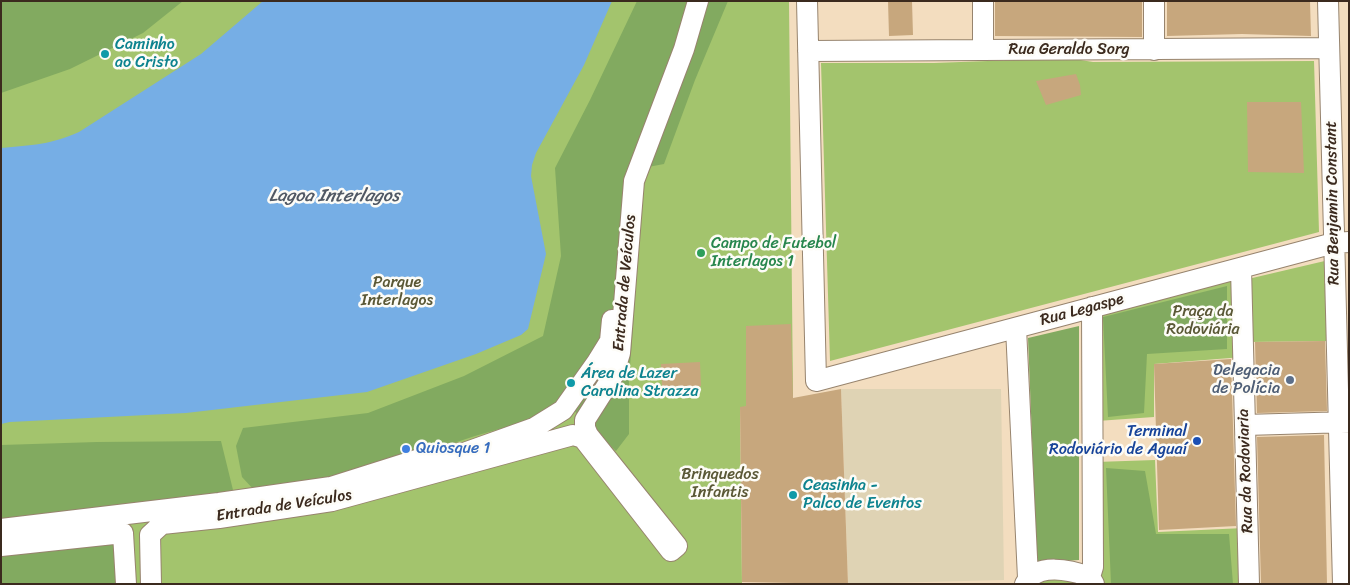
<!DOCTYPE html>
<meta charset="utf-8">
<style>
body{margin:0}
#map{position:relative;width:1350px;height:585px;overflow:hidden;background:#f3ddbf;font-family:Sriracha,sans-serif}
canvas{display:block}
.frame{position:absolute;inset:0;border:2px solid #3b2a1e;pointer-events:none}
</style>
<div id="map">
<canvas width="1350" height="585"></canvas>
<div class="frame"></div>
</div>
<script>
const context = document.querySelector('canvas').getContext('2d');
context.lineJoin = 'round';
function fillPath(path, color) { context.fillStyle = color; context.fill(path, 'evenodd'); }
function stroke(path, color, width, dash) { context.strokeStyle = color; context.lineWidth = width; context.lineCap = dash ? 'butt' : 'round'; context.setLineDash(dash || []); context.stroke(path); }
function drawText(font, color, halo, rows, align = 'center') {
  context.font = font + ' Sriracha,sans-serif'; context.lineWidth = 5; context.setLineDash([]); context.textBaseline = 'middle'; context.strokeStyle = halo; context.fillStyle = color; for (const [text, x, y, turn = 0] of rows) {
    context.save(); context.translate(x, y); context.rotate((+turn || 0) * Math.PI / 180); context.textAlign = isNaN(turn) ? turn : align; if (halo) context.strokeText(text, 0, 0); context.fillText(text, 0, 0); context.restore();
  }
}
const built = new Path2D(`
 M841,389H1001L1004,580L848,584Z`);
const green = new Path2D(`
 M1,1H789L793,396L740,408L742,584H1Z
 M1068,58L1093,62L1314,61L1319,232L830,361L821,63H934Z
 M1329,260L1332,341L1247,342L1248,279Z
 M1241,268L1243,357L1154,364V417L1097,421L1096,312Z
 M1155,460L1158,532L1244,528L1246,584H1104L1095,566L1096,462Z
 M1040,574L1091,584H1027Z`);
const forest = new Path2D(`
 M1,1H183L143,33L70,69L1,93Z
 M637,1H728L695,80L664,164L648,167L639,197L635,299L629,380V434L616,451L562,399L527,421L475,436L348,478L255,491L242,477L236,446L243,428L368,413L464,376L543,336L561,256L555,168L590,100Z
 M1227,286V349L1147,354L1144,413L1108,417L1103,317Z
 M1079,326V560L1037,563L1028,338Z
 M221,441L233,490L200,500L118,511V584H1V445L97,442Z
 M1106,468L1145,471L1156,534H1229L1233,584H1111Z`);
const water = new Path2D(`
 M263,1H612L584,65L536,153L532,165L531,176L546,254L528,329L521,335L476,354L367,392L186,413L10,422L1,424V148C32,145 50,145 79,132L201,54Z`);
const building = new Path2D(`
 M888,1H912L913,35L889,36Z
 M995,1H1142V37L995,36Z
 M1167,1H1310L1311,36L1242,34L1167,36Z
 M1076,74L1080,85L1081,95L1046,105L1036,81Z
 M1247,102H1301L1304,173L1248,172Z
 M791,324L793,398L841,389L848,584L742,582L740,407L746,406V326Z
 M1325,341L1327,411L1257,413L1255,342Z
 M1231,359L1236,526L1159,530L1154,364Z
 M700,362L701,386L662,387L661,364Z
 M1324,435L1327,584H1261L1257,437Z`);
const minor = new Path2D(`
 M807,1L816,381L1334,243L1349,242
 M983,1V50
 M1154,1V50
 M1328,1L1343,584
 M808,51L1329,48
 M1241,268L1249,584
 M1016,328L1028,578
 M1245,425L1349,422
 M1,529L219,503L331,487L429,456L464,453L534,428L563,410L597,362L610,341L612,320
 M1,546L123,533L126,584
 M1090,577L1093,567L1092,307
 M151,584L150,535L162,524L219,518L332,501L573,435L583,438L671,551L677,546L588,435L585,428V420L613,376L620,353L634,181L684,49L698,1
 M1025,584C1037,562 1071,570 1090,577L1094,584`);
const markers = [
 [105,54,5,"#0f9aa8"],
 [701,253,5,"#2e9e5b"],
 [1290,380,5,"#5c6f8a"],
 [571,383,5,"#0f9aa8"],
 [1197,441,5,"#1a4fb4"],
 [406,449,5,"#3f7fe0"],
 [793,495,5,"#0f9aa8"]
];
const cultureNames = [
 ["Caminho",115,45],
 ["ao Cristo",115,63],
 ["Área de Lazer",581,374],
 ["Carolina Strazza",581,392],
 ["Ceasinha -",803,486],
 ["Palco de Eventos",803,504]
];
const streetNames = [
 ["Rua Geraldo Sorg",1069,50],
 ["Rua Benjamin Constant",1333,203,-91],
 ["Entrada de Veículos",625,283,-85],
 ["Rua Legaspe",1082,310,-15],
 ["Rua da Rodoviaria",1246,471,-92],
 ["Entrada de Veículos",284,506,-9]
];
const leisureNames = [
 ["Campo de Futebol",711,244],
 ["Interlagos 1",711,262]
];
const parkNames = [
 ["Parque",397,283],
 ["Interlagos",397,301],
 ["Praça da",1203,312],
 ["Rodoviária",1203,330],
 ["Brinquedos",720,475],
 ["Infantis",720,493]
];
const serviceNames = [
 ["Delegacia",1280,371],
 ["de Polícia",1280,389]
];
const transitNames = [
 ["Terminal",1187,432],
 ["Rodoviário de Aguaí",1187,450]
];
const shopNames = [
 ["Quiosque 1",416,449]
];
const waterNames = [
 ["Lagoa Interlagos",334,196]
];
fillPath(built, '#dfd3b4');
fillPath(green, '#a3c46d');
fillPath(forest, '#82aa60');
fillPath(water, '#76aee5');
fillPath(building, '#c7a77d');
stroke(minor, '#97846e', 22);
stroke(minor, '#fff', 20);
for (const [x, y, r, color] of markers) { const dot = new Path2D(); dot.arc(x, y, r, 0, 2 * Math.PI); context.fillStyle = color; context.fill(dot); stroke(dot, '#fdfcf7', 2); }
drawText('16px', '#0d838f', '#fdfcf7', cultureNames, 'left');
drawText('16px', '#3b2a1e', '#fdfcf7', streetNames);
drawText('16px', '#27864d', '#fdfcf7', leisureNames, 'left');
drawText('16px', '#5a5836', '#fdfcf7', parkNames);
drawText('16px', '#4e5e75', '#fdfcf7', serviceNames, 'right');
drawText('16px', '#164399', '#fdfcf7', transitNames, 'right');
drawText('16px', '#366cbe', '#fdfcf7', shopNames, 'left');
drawText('italic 18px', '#505864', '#fdfcf7', waterNames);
</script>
